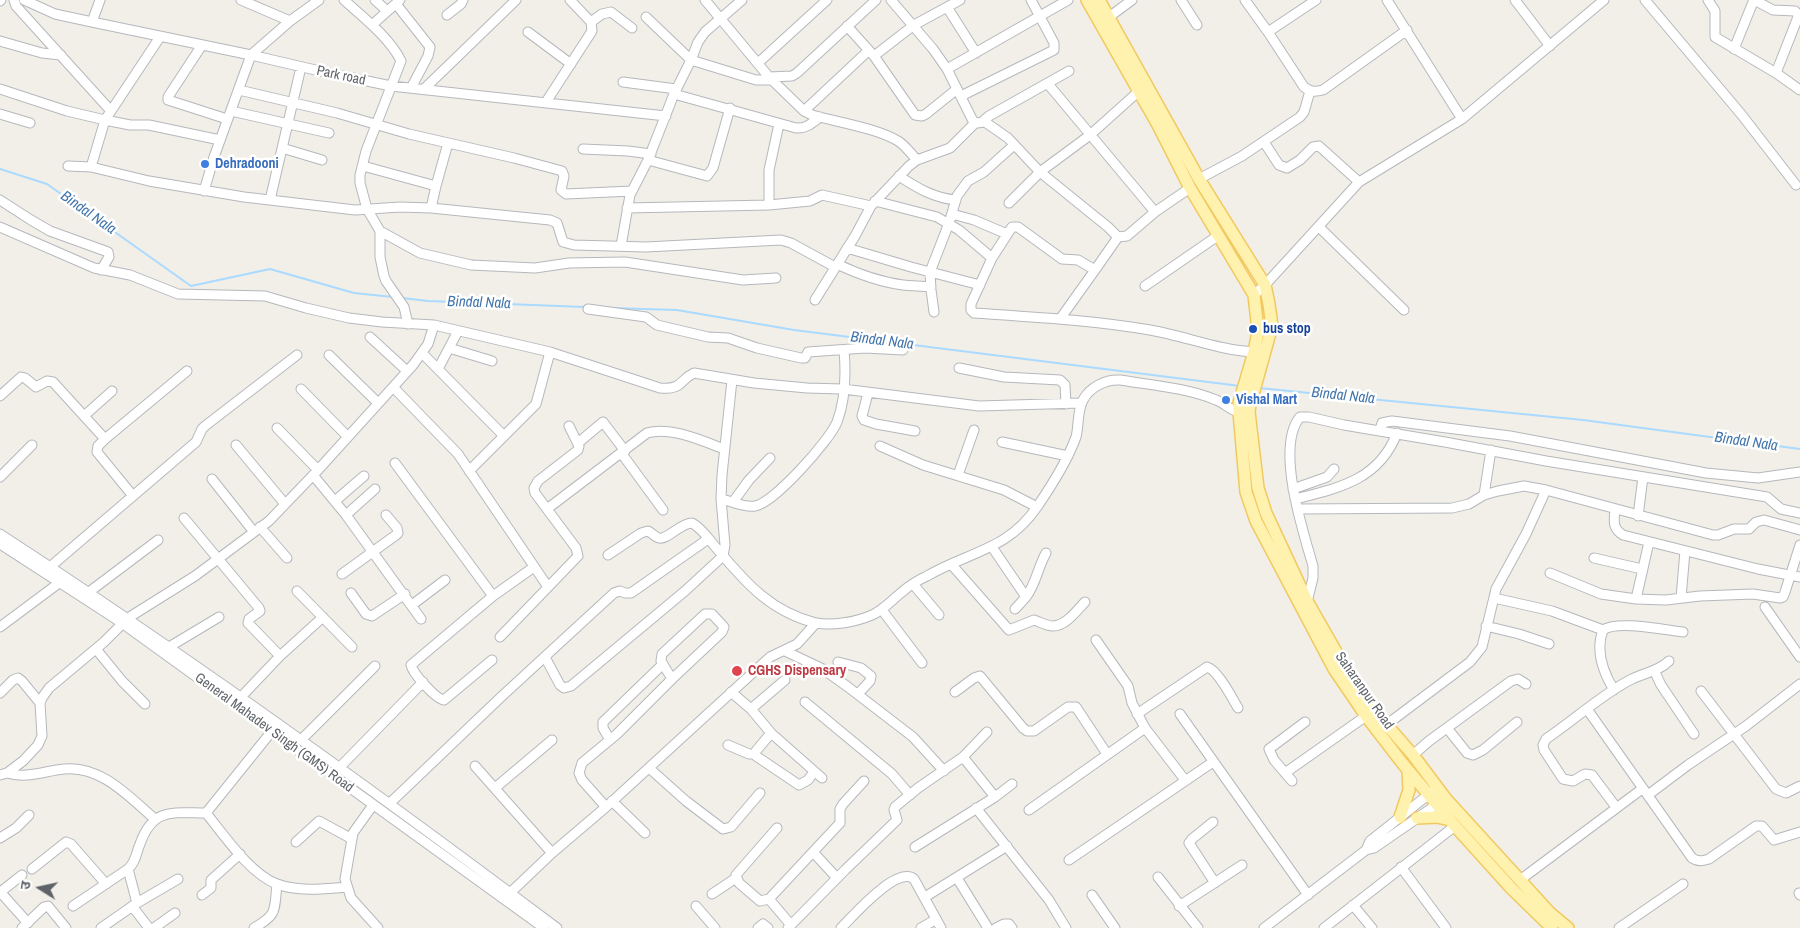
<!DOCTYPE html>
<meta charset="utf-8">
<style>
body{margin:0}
#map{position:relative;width:1800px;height:928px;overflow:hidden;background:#f1efe8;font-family:"Archivo Narrow","Noto Sans Devanagari",sans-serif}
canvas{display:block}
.north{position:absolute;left:15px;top:863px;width:50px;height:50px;-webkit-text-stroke:4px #fff;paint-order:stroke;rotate:280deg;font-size:14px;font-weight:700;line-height:20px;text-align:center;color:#5f6368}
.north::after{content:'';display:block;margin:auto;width:18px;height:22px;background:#5f6368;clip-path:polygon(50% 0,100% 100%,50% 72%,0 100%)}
</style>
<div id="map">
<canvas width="1800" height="928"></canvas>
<div class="north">उ</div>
</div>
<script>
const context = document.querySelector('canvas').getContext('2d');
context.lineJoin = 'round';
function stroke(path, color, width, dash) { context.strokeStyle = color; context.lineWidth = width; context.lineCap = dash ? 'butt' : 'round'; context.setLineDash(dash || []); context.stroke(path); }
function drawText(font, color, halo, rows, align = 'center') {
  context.font = font + ' "Archivo Narrow",sans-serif'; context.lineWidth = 5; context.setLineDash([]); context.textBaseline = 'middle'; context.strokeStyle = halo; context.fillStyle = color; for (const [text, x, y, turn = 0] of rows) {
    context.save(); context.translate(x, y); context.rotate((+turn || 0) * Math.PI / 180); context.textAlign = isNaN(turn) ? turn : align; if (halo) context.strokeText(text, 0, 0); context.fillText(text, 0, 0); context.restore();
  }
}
const stream = new Path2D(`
 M0,169L47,184L191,286L270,269L354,293L393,297
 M402,298L428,301L585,307
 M610,308L677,310L794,330L1240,386
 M1259,388L1583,420L1800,449`);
const minor = new Path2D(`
 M14,0L16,6L111,111
 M24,0L55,14L92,22L251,55L324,72L391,86L666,116
 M241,0L290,21
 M344,0C363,17 390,38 401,61L366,151L360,175V183L367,209L380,231V257L384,276L386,281L404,307L408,324
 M375,0L387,11
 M705,0L769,77L804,111L812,115C837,122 876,128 898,141C906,146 911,154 917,160
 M891,0L933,49L947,69L973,121L977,123L985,122L1008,138L1040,172L1108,227L1118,237L1127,236L1155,212L1190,188
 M1181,0L1197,25
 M1245,0L1268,32L1304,87C1311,92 1315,92 1323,90L1407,30
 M1387,0L1462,119
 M1515,0L1550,46
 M1645,0L1741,114L1796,185
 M1708,0L1715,11V37L1776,73L1800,90
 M0,1L1,0
 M396,4L430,47L428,56L411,88
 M947,7L976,53
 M447,15L461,4L463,0
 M646,17L691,60L756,80H773
 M1109,17L1132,0
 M92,22L100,0
 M591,22L602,14L611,12L632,28
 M372,25L400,0
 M847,26L874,56L915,115L922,116L926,114L957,89
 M528,32L571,64
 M1268,32L1316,0
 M0,41L42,53L61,55
 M202,45L168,97V100L227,119
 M1734,49L1753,2H1758L1773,10L1795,11L1797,13L1798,17L1776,73
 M874,56L914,25L960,0
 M758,63L827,0
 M947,69L1068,0
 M769,77L792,76L797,73L876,0
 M623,82L676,89
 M1048,84L1155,212
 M0,89L67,111L105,120L130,125H149L220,140
 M424,89L516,0
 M239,90L337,113L409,134L514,158L562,171L564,176L561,190L566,194L632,191
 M674,94L796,128C806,129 812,123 820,117
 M961,96L1054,50V43L1031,0
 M546,102L592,31L591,22L570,0
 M231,111L329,133
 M804,111L868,51
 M0,114L30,123
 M982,122L989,116L1069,71
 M1264,142L1279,165L1287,168L1300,160L1313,147L1319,146L1359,182
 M282,148L322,160
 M583,149L628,151L651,154
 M648,160L707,176L713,168L730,108
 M68,166L91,167L149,181L244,197L355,210L400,207L431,208L550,220L557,223L563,242L574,245L646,247L781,240L791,243L835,267
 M363,166L436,186L431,208
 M91,167L105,120L160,37
 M899,176C917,188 934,198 956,200
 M1199,179L1242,156L1300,117L1304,112L1310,91
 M436,186L448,143
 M204,191L214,157L251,55L290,21L319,0
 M0,200L31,220L50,231L108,252L109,257L101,270
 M270,200L301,67
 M875,201L937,217L959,230L992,258
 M1009,203L1040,172L1090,135L1139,91
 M769,205V170L779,124
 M871,206L909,166L917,160L950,148L975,123
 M627,208L769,205L810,201L822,195L871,206L855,236L815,300
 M952,214L974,220L1007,234
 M0,227L94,268L130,275L178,294L265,296L306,308L349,318L382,322L434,325L550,352L660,388C683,390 679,380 694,373L754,383L807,388L843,389L979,406L1081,403
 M1319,227L1404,310
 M380,231L420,253L471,265L535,268L569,263L625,262L743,280L776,278
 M1118,237L1095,270L1078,260L1062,259L1018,227H1012L992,258L971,304V310L974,313C1033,317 1092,320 1150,330C1185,336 1218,350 1254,352
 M621,246L630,195L648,160L674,94L691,60L698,42L705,32L742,0
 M847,248L911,267L980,285
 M837,264C858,274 880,282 903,285C912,286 922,286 931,287
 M1145,286L1219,235
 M1254,295L1265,285L1359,182L1462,119L1604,0
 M588,309L646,317L657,325L708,337L728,338L757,348L801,358H805L808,352L865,348L903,350
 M934,312L931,290L930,272L949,223L957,196L968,181L984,172L1014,145
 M1060,319L1095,270
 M370,337L407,371
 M449,348L492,361
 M422,353L504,436
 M329,355L378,403
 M959,368L1004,377L1060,380L1065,385L1066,404
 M438,369L458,331
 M393,387L458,454L548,587
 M301,389L348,437
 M868,393L862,416L864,420L876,424L915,431
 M0,396L21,377L25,378L36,387L47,381L53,382L105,439L98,446L97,452L133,496
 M84,416L112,391
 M277,428L318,470
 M1380,430L1382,423L1392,421L1510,436L1706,473L1758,478L1800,472
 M105,439L187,371
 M1002,442L1068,456
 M578,443L603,422L625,451
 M236,445L285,504
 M880,446L923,465L1004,490L1037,507
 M622,454L663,510
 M395,463L493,596
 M469,471L536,404L550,352
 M313,475L346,515L421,619
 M958,475L974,430
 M0,477L32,445
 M212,479L254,532
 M1293,489L1327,477L1334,469
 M1484,495L1491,450
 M721,499C731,501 744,508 755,506C774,503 830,440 837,422C845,401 846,373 844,350
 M1295,499C1339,488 1379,480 1397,433
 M335,501L364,476
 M733,502L749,480L770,458
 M547,509L647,433C670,426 703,441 724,449
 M1298,509L1452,508L1469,504L1484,495L1498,491L1524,486L1546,490L1713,535H1718L1734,529H1749L1756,522L1764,520L1800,530
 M1615,509C1614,521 1612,528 1623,535L1758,569L1800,577
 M346,515L375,489
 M1638,516L1643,477
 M184,518L259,608L260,611L249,619L248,623L280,656
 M260,527L287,558
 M0,534C191,658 375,791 557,928
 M0,544L122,623L544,928
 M992,547L1026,597L1015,609
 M608,555L641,533L648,531C652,533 655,537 659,538C667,540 681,523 692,523C702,528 710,541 718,550C746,583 771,612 816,623C833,626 856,622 872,615C883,610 892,600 902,592C909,586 918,580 927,576C968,552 1008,550 1037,507C1050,488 1068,459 1076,437C1079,426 1077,411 1083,400C1090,387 1106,379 1120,380C1151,385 1188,388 1216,400C1227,404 1232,413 1244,412
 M1594,558L1642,569
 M951,564L1009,630L1034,620C1040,622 1047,626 1053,626C1066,626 1077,610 1085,602
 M50,567L196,442L202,429L205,426L297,355
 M1550,573L1601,594L1636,599L1666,600L1700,596L1753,594L1780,598L1783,597L1785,592L1800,545
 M342,574L396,535L398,533L397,528L386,515
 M913,584L939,615
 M297,591L352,647
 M89,592L158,540
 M351,593L366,614L372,616L405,594
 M1026,597C1036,584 1038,567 1046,553
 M1494,598L1552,611L1603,630
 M1681,598L1685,551
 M1636,599L1649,542
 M1307,602L1313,578V566C1303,531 1275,447 1300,417H1309L1344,425L1445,442L1546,461L1767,497L1781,509L1800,513
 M412,605L445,580
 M1765,607L1800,657
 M882,610L922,663
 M1486,626L1519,634L1549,644
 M0,627L59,583
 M500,637L578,556L576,548L535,493L534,488L538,481L578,450L579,446L569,426
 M1096,640L1128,686L1132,703L1145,728L1185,780
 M169,647L219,617
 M96,649L122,681L145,704
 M785,651L823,669L848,687L913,737L944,771
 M545,657L560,685L564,688L571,686L685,591L723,556L725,545L721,499L722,475L732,380
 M492,660L444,700C436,699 413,674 411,665L493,596L534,567
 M838,662L861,668L871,676L870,681L858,694
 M1654,670L1661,685L1694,734
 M1614,690C1603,672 1595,651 1603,630C1617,620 1665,630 1683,632
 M1701,691L1776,789L1786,793L1800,786
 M731,692L751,709L771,733L822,778
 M955,692L974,678L980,676L1023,728L1027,731H1034L1068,707H1076L1107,754
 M0,693L13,680L18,678L22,681L40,703
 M241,697L280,656L323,617
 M805,702L892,774L910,795
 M751,709L785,680
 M1587,709L1692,858C1698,862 1702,861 1709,859L1756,826H1762L1774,840L1800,832
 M1137,714L1207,667C1218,670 1232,698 1238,708
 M1180,714L1308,895
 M1386,725L1470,662L1482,647L1496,589L1526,534L1546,490
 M1447,728L1467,753L1473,755L1483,750L1517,722
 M771,733L756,751L755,754L756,756L799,785L808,780L814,772
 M301,740L375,666
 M610,740L603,728V722L663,664
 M728,745L749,754H755
 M1413,755L1429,741L1511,681L1518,679L1526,684
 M963,757L995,797
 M475,766L552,853
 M340,767L423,682
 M649,768L686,801L723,829L731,827L760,793
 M7,773C27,779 44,771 64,769C101,765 129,797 155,819
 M1285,773L1366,716
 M0,775L7,773L23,761L38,745L42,736L40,703L42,698L49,688L104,642L128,618L195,576L269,521L318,470L413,365L428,344L434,325
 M1292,781L1274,760L1269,749L1305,722
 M495,788L552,740
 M1648,795L1688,765L1746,726L1800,684
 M612,801L645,833
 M390,803L501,697L614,593L620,591L625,593H631L708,539
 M373,805L353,833L345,879L351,898L378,928
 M606,807L582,780L579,773L582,763L617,734L672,679L722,632L724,627L712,614H705L662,654L661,661L672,679
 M1616,807L1592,775L1585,774L1573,781L1563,779L1544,750L1543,745L1546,739C1574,720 1599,697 1628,681C1642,673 1658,672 1669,661
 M976,808L1049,900L1066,928
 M1029,810L1145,728
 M206,813C224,835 250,874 277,884C299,892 324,889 347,887
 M1213,822L1192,839L1189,843L1215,883
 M777,828L736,875L739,883L760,901L769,899L840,823V809L843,804L864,781
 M0,838L16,828L29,815
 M296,842L319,821L352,839
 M915,847L995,797L1012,784
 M1366,850L1370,841L1433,791
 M813,852L837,878
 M1069,860L1213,762
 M1401,867L1446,928
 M32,869L66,842L71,844L106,884
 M22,875L3,890L2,894L28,923
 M1158,877L1198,928
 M957,878L988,928
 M1520,880L1642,789
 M510,893L552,853L606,807L770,657L797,644L816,623
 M1799,893L1800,895
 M712,894L736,878
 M202,895L211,888V880L240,854
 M1092,895L1115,928
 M925,897L1007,846
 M769,899L791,925
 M137,903L128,869C136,862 136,853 140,844C153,807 173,813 206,813L272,731
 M1353,905L1372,928
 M73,906L128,869
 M132,906L149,928
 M696,906L715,928
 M1179,906L1242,865
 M22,928L44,907L48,906L66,928
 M101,928L137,903L178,879
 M154,928L175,913
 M254,928C278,914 274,911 277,884
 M758,928L763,924L768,928
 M788,928L845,870L897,820L894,810L895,807L918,788L963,757L987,732
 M841,928C853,916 897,865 914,879L941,928
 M921,928L935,920
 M996,928L1004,924H1009L1012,928
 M1264,928L1366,850L1374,848L1442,801
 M1324,928L1455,826
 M1619,928L1683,884`);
const major = new Path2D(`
 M1087,0L1158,125L1190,188L1254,295L1258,331L1254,352L1239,403V412L1246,492L1256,521L1334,669L1366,716L1403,764L1455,826L1511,888L1552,928
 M1099,0L1199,179L1265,285L1269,304L1272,326L1250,405L1249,412L1258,488L1266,513L1307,601L1339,657L1372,708L1413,755L1446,799L1550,913L1568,928
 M1400,817L1409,790L1408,770
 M1417,818L1437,817L1450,820`);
const markers = [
 [205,164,5,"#3f7fe0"],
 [1253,329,5,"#1a4fb4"],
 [1226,400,5,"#3f7fe0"],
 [737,671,6,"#e0444e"]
];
const streetNames = [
 ["Park road",341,76,12],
 ["Saharanpur Road",1364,691,55],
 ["General Mahadev Singh (GMS) Road",274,733,36]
];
const shopNames = [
 ["Dehradooni",215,164],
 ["Vishal Mart",1236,400]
];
const transitNames = [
 ["bus stop",1263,329]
];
const healthNames = [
 ["CGHS Dispensary",748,671]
];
const waterNames = [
 ["Bindal Nala",88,213,35],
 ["Bindal Nala",479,303,2],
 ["Bindal Nala",882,341,7],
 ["Bindal Nala",1343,396,6],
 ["Bindal Nala",1746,442,8]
];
stroke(stream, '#aadaff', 2);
stroke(minor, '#b5b8bc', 11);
stroke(major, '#f2c960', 14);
stroke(minor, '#fff', 9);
stroke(major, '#fff2af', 11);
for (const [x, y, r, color] of markers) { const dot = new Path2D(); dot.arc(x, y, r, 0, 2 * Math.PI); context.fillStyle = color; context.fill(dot); stroke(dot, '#fff', 2); }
drawText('14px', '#5f6368', '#fff', streetNames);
drawText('bold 14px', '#366cbe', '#fff', shopNames, 'left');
drawText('bold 14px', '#164399', '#fff', transitNames, 'left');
drawText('bold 14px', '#be3a42', '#fff', healthNames, 'left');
drawText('italic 15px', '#4174aa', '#fff', waterNames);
</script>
